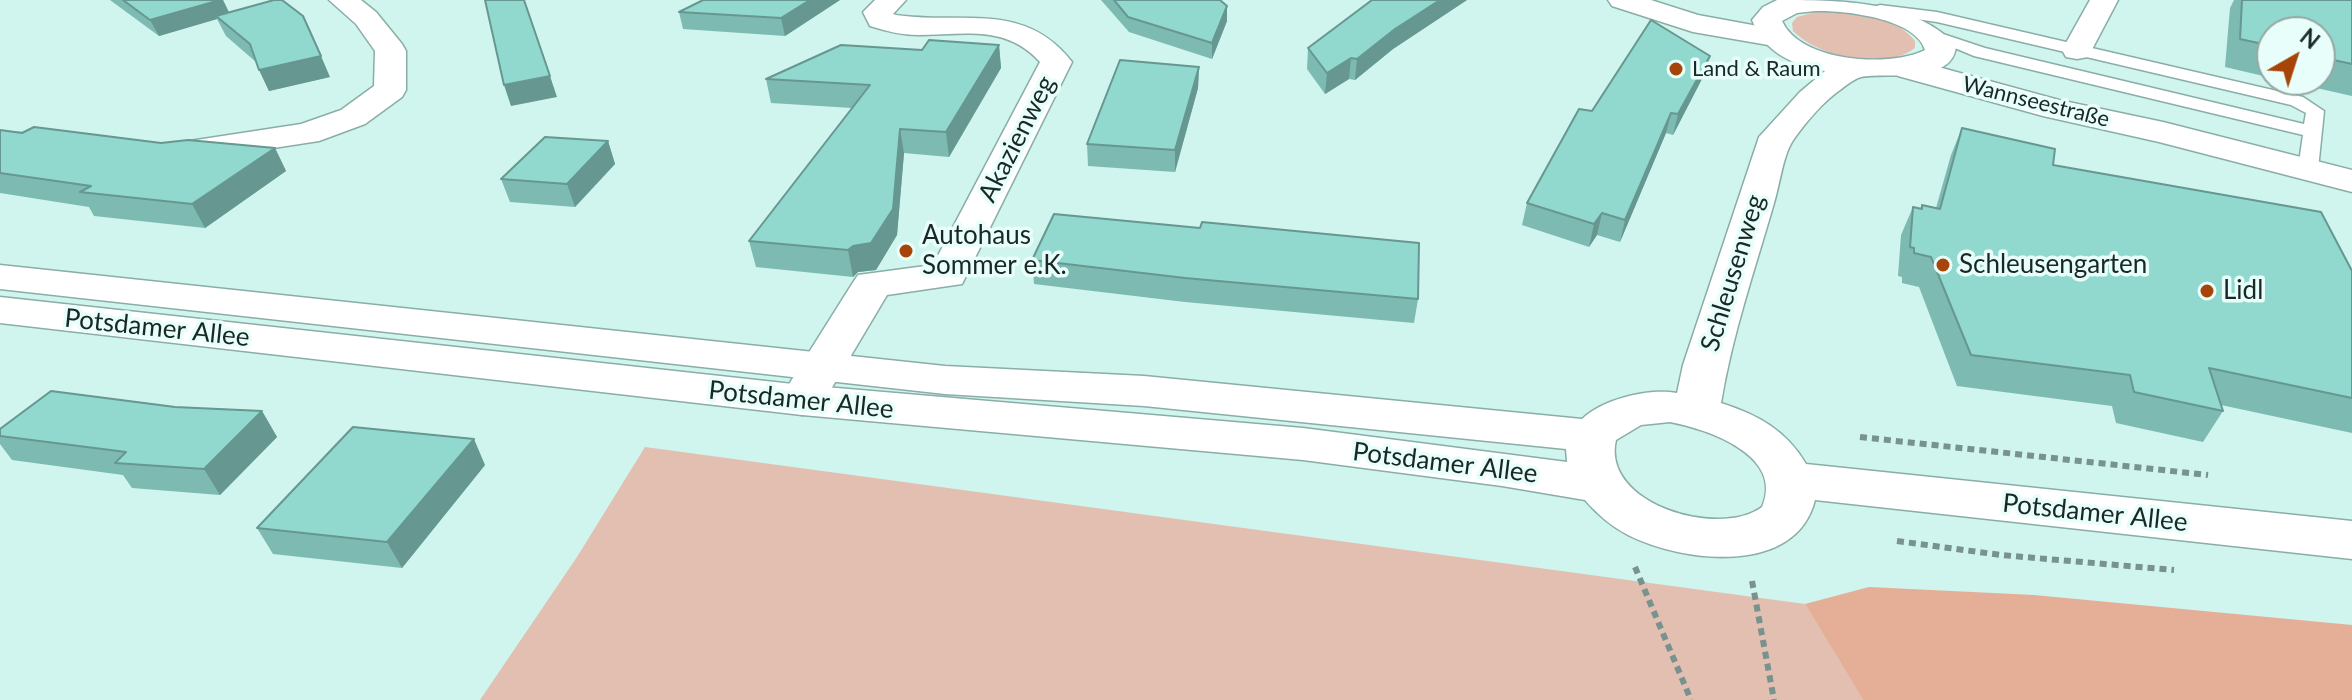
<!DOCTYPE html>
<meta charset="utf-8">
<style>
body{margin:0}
#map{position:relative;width:2352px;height:700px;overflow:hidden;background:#d0f4ee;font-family:Lato,sans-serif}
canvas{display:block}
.north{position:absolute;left:2256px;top:16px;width:80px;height:80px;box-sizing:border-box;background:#e8fefa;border:2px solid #95a8a5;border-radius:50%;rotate:39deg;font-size:22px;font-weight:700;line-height:32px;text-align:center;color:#192725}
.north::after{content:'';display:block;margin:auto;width:28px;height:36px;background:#a74409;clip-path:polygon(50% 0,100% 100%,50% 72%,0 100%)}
</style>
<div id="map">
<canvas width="2352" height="700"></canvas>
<div class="north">N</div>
</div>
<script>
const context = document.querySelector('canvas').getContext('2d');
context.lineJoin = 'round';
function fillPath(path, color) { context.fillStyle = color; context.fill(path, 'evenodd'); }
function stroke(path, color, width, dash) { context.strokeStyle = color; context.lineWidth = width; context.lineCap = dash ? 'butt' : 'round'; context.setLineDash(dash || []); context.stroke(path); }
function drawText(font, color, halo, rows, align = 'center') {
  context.font = font + ' Lato,sans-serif'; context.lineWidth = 7; context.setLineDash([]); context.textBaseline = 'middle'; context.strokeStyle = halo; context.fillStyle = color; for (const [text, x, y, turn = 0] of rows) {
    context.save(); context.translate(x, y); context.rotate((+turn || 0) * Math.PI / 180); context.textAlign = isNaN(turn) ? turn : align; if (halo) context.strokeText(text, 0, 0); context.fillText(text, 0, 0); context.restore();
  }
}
const green = new Path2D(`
 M1823,10C1854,11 1895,15 1915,41V48C1883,72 1819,57 1793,31L1792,23L1797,17Z
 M645,447L1805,604L1863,700H480L577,557Z`);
const forest = new Path2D(`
 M1869,587L2034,595L2352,625V700H1863L1805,604Z`);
const path = new Path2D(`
 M1860,437L2208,475
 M1897,541L2001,555L2174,570
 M1635,567L1691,700
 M1752,581L1774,700`);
const service = new Path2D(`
 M1880,5L1937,12L2303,97L2324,111L2318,169L2308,175L2298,169L2303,135L1974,56L1926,36L1934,31L1985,48L2304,124L2306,113L2291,105L1937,22L1874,13V7Z`);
const minor = new Path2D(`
 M329,0H361L376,12L402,44L406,51V90L402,97L365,124L319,141L182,162L170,158L164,151L170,144L301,124L341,110L374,86L375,51L356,24Z
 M875,0H906L893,14L896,15C962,25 1024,0 1072,62L962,284L887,295L818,411L802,415L786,411L779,400L852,284L858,275L933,265L1040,62C1006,24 964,35 918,35C901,35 886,31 870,26L863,12Z
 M1608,0H1651L1698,15L1785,31L1789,37L1785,43L1774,46L1693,32L1612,6Z
 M2090,0H2118L2088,57L2077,59L2066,57L2062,50Z
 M1909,59L2059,100L2163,122L2352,170V192L2159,142L2043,116L1898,76L1893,69L1898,62Z`);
const tertiary = new Path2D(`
 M1777,0C1838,0 1916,0 1956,46C1953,85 1886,72 1861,77C1854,79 1845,86 1840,90C1823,102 1806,122 1794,139C1783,154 1780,184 1774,203C1755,269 1732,335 1721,403C1758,415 1786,430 1806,464L2352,521V559L1815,500C1796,577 1681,562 1628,535C1611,526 1597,514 1585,500L1502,486L1303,460L802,415L0,323V297L802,385L1303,428L1567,462L1566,449L1144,406L945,394L0,289V265L945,366L1144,376L1582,419C1603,399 1648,388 1677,393L1683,365L1759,137L1800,92L1825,71C1791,64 1765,53 1752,20L1763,7ZM1815,11C1843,10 1916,18 1925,50C1889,68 1800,62 1782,21L1797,13ZM1670,422C1707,429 1785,455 1762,507C1719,539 1601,504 1616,440L1641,425Z`);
const wall = new Path2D(`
 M110,0H223L229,12L330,77L269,91L256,62L226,36L217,19L159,36Z
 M840,0L785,36L683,29L679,12Z
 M1101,0H1220L1227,21L1212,59L1129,32Z
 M1372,0H1467L1393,49L1355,80L1349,79L1325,94L1307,69L1308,48Z
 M2234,0H2352V96L2281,80H2320V32H2272V78L2225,67L2230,8Z
 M999,45L1001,68L949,157L904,153L897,235L876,270L858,272L853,277L756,267L749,241L852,108L771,103L766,79L922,50Z
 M1710,56L1704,75L1673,135L1666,133L1620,242L1597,235L1589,247L1522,225L1527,203L1592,111Z
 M1199,67L1198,88L1175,172L1088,166L1087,144Z
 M1962,128L2053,165L2352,271V433L2221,405L2223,411L2203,442L2116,423L2112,406L1957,386L1919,287L1902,283V277L1898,276L1901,235L1913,207L1920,208L1922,205L1936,208L1951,155Z
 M0,130L161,143L275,148L286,171L205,228L94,216L89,207L0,193Z
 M608,141L615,164L575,207L510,202L501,179Z
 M1200,228L1418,299L1414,323L1185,302L1034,284L1032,260Z
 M175,407L262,411L277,437L220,495L132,488L123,475L12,460L0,444V429Z
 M485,465L402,568L273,554L257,528Z`);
const shadedWall = new Path2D(`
 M220,0H223L230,15L216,16L217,19L159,36L150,20Z
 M810,0H840L785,36L781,18Z
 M1440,0H1467L1393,49L1355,80L1357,59L1395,29Z
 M1227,6V21L1212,59V43Z
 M999,45L1001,68L949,157L946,132Z
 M321,56L330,77L269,91L259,70Z
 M1710,56L1704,75L1673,135L1678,114Z
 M1351,58L1349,79L1325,94L1327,73Z
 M1199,67L1198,88L1175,172V150Z
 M550,76L557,97L511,106L504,85Z
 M1671,113L1666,133L1620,242L1625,220Z
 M900,129L904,153L897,235L876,270L858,272L853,277L848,250L853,246Z
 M608,141L615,164L575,207L567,184Z
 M275,148L286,171L205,228L192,204Z
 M1602,213L1597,235L1589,247L1594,224Z
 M262,411L277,437L220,495L204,469Z
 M474,439L485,465L402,568L387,542Z`);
const building = new Path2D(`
 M123,0H220L150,20Z
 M274,0H282L303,16L321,56L259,70L250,44L216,16Z
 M485,0H524L550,76L504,85Z
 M703,0H810L781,18L679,12Z
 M1114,0H1220L1227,6L1212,43L1128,17Z
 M1372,0H1440L1395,29L1357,59L1351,58L1327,73L1308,48Z
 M2242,0H2352V64L2320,57V32H2272V46L2240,39Z
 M1651,20L1710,56L1678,114L1671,113L1625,220L1602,213L1594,224L1527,203L1579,109L1592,111Z
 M929,40L999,45L946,132L900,129L893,209L871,243L853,246L848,250L749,241L870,85L766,79L841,45L922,50Z
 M1120,60L1199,67L1175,150L1087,144Z
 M34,127L161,143L188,140L275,148L192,204L80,192L91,186L0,173V130L22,133Z
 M1962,128L2055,149L2053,165L2321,212L2352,271V398L2209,368L2223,411L2134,392L2130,375L1971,355L1931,257L1914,253V248L1910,247L1913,207L1922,209V205L1940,209Z
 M545,137L608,141L567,184L501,179Z
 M1054,214L1200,228L1202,222L1419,243L1418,299L1185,278L1032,260Z
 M51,391L175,407L262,411L204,469L115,463L126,452L0,436V429Z
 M353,427L474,439L387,542L257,528Z`);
const markers = [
 [1676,69,8,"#a74409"],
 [906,251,8,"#a74409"],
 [1943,265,8,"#a74409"],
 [2207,291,8,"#a74409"]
];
const farPoinames = [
 ["Land & Raum",1692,69]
];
const farStreetnames = [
 ["Wannseestraße",2036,102,14]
];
const streetNames = [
 ["Akazienweg",1017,139,-63],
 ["Schleusenweg",1733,273,-73],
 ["Potsdamer Allee",157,328,6],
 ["Potsdamer Allee",801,400,6],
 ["Potsdamer Allee",1445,463,7],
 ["Potsdamer Allee",2095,513,6]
];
const poiNames = [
 ["Autohaus",922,236],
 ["Sommer e.K.",922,266],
 ["Schleusengarten",1959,265],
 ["Lidl",2223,291]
];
fillPath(green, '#e2bfb0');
fillPath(forest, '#e5ae96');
stroke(service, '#8aada7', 3);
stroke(minor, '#8aada7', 3);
stroke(tertiary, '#8aada7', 3);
stroke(path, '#78928e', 6, [7, 5]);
fillPath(service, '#fff');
fillPath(minor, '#fff');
fillPath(tertiary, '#fff');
fillPath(wall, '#7dbab1');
fillPath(shadedWall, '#669790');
fillPath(building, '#91d8ce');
stroke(building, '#669790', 2);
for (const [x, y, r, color] of markers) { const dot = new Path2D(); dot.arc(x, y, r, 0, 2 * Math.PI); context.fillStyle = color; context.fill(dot); stroke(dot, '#e8fefa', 3); }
drawText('22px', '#192725', '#e8fefa', farPoinames, 'left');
drawText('22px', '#192725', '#e8fefa', farStreetnames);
drawText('26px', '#192725', '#e8fefa', streetNames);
drawText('26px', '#192725', '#e8fefa', poiNames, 'left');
</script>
